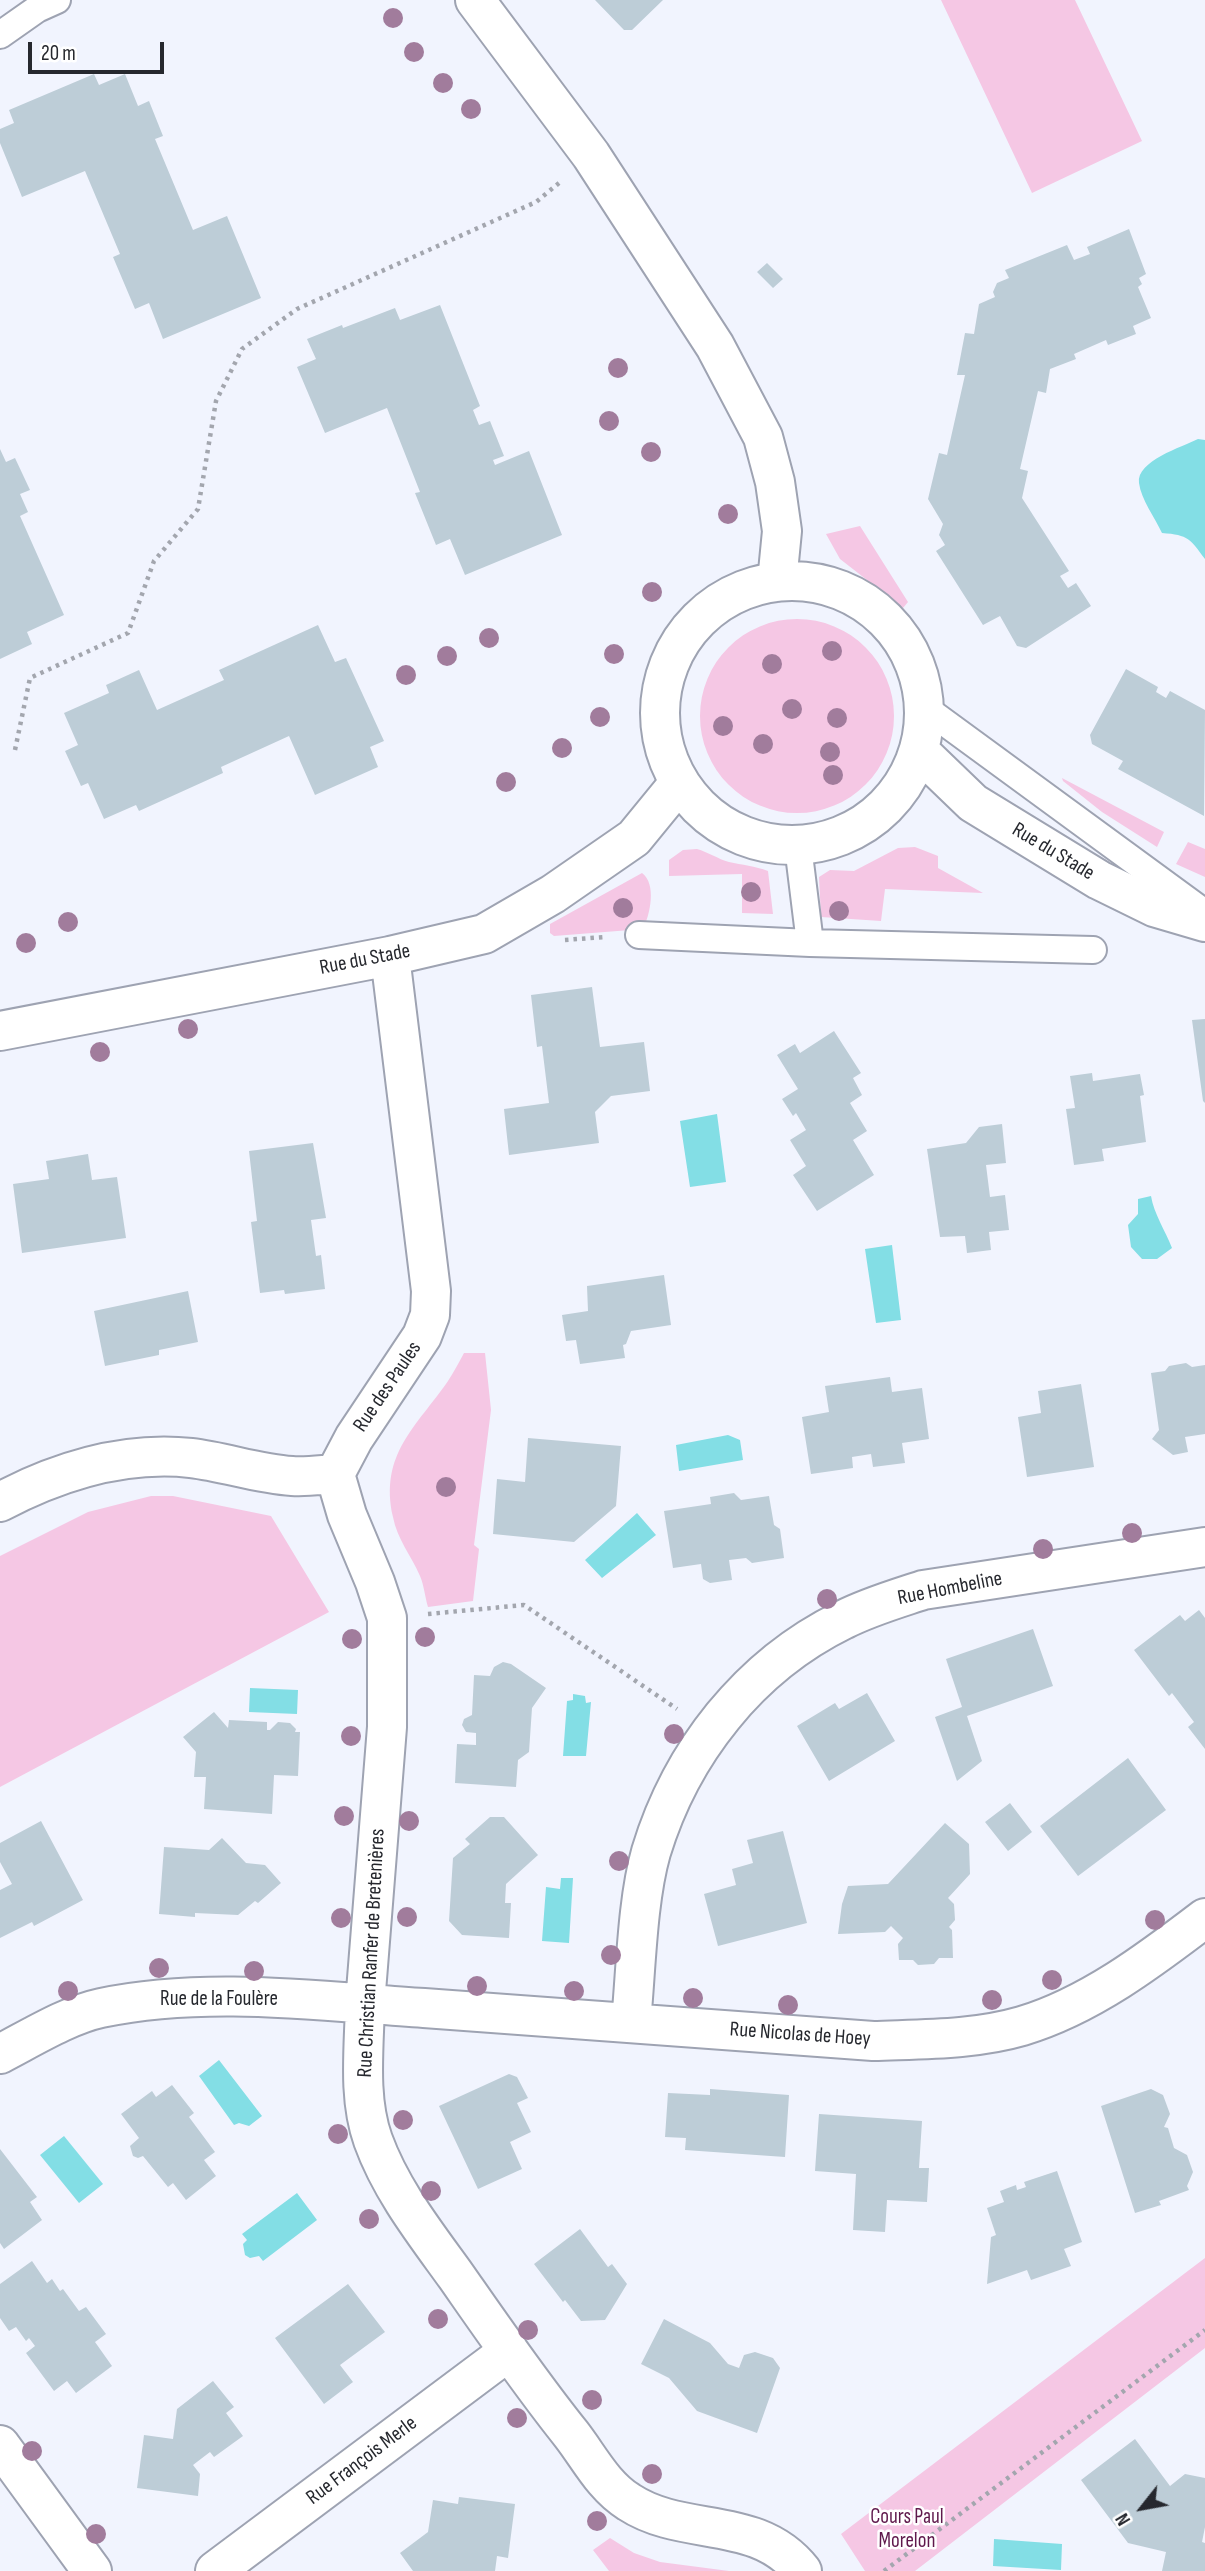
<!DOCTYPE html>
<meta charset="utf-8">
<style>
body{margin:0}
#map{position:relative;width:1205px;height:2571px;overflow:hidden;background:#f1f4fe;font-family:"Sofia Sans Condensed",sans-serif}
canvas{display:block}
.north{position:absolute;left:1107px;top:2473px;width:70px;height:70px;-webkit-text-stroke:5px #fff;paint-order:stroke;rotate:239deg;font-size:19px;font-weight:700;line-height:28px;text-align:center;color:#26282e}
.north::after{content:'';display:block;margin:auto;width:24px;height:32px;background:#26282e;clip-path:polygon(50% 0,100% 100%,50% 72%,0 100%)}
.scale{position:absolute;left:28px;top:42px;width:136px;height:32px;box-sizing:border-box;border:4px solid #26282e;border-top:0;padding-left:9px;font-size:21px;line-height:24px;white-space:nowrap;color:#26282e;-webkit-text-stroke:5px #fff;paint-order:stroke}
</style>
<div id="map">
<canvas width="1205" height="2571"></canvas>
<div class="north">N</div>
<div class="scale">20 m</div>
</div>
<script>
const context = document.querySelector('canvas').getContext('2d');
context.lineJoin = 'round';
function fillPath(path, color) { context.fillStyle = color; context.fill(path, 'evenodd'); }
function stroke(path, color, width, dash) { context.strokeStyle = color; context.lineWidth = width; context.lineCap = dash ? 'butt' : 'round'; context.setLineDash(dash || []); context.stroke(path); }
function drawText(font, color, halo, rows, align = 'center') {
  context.font = font + ' "Sofia Sans Condensed",sans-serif'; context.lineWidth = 5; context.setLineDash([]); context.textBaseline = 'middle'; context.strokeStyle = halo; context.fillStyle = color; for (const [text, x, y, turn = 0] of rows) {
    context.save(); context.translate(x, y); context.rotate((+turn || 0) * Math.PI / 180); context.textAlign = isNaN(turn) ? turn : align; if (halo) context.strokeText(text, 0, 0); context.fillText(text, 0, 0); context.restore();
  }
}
const green = new Path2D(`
 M941,0H1075L1142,141L1032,193Z
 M860,526L908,602L903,608L840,559L826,534Z
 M700 716a97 97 0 1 1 194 0a97 97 0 1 1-194 0Z
 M1062,778L1164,832L1157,847L1102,812L1063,781Z
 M1188,842L1205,849V877L1176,864Z
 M915,847L938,856V868L983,893L885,889L881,921L821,917L819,877L830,870L854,871L898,848Z
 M697,849C708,852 718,859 729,862C742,865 755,866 768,871L773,914L742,913V874L669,876V860L683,850Z
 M642,873C657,884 650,915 643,929L554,936L550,933V924Z
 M464,1353H485L491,1410L474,1545L479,1549L473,1601L428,1607C425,1597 424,1585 420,1576C411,1555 397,1539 393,1517C379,1454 417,1426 448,1381C454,1372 459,1362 464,1353Z
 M151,1496H173L271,1516L329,1612L0,1787V1556L88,1512Z
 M1205,2258V2348L915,2571H865L841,2534Z
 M610,2538L634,2553L660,2562L729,2571H609L593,2550Z`);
const water = new Path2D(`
 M1198,439L1205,440V559C1190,539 1189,535 1162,533C1155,518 1141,499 1139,483C1136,461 1182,447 1198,439Z
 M717,1114L726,1182L690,1187L680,1121Z
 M1151,1196C1154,1214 1165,1230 1172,1248L1157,1259H1142L1131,1247L1128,1225L1138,1214V1199Z
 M892,1245L901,1320L876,1323L865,1249Z
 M728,1435L740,1440L743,1460L679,1471L676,1445Z
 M637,1513L656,1535L602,1578L585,1560Z
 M250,1688L298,1690L297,1714L249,1712Z
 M573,1694L585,1696L586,1703L591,1702L586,1756H563L567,1701L573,1700Z
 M561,1878H573L569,1943L542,1941L546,1887L560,1889Z
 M219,2060L262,2116L249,2126L239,2123L234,2125L199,2076Z
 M64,2136L103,2184L79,2203L40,2155Z
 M297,2193L317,2220L263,2261L259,2256L250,2258L245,2255L243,2244L247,2240L242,2234Z
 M994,2539L1062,2544L1061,2570L993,2566Z`);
const building = new Path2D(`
 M595,0H663L632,30H624Z
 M94,74L99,85L125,74L138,106L149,101L163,136L155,139L193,230L227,216L261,298L163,339L149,303L135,309L113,257L120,254L85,171L22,197L0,143V129L14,123L9,110Z
 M1129,229L1146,274L1139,278L1142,284L1138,287L1151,318L1133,326L1136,334L1108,345L1106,340L1074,354L1076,359L1050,369L1046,393L1038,391L1020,469L1028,471L1022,498L1069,571L1060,576L1068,588L1076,583L1091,606L1026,648L1017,646L1000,616L983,625L936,551L945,545L939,535L943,524L928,499L939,453L947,455L965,375H957L965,333L974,334L979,304L995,297L993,292L997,283L1009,278L1005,270L1067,245L1074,260L1090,254L1087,247Z
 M767,263L783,279L773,288L757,272Z
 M440,305L480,406L473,410L479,425L490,421L504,456L493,460L495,465L529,451L562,535L465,575L450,539L436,545L415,493L420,492L387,408L325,433L297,367L316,359L307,339L342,325L343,328L395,308L400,320Z
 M0,449L6,462L15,458L30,490L20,494L28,512L20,516L64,615L27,632L32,644L0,659Z
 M318,625L335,662L346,658L384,741L370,747L378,767L315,795L289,736L221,767L223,773L139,811L136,805L104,819L88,783L81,786L65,751L78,745L64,713L109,693L106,685L139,670L157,710L224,680L219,670Z
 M1126,669L1158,687L1156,692L1166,698L1170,691L1205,710L1204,816L1118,769L1123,761L1092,744L1090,735Z
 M592,987L600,1047L644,1042L650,1091L611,1096L595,1112L599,1143L509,1155L504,1109L549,1103L542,1046L537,1047L531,995Z
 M1205,1019V1103L1203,1101L1192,1020Z
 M834,1031L861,1073L853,1078L862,1095L850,1103L867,1131L853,1140L874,1175L817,1211L793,1175L806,1166L790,1140L806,1130L796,1113L793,1116L782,1099L798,1089L777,1055L795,1044L800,1053Z
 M1092,1073L1093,1081L1140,1074L1144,1095L1140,1096L1146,1142L1102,1149L1104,1161L1074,1165L1066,1109L1075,1108L1070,1076Z
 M1002,1124L1006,1163L986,1165L990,1197L1005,1195L1009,1230L989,1232L991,1250L967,1253L965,1236L940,1237L927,1149L966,1143L979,1127Z
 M313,1143L326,1218L311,1220L316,1256L321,1255L325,1289L285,1294L284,1290L260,1293L251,1222L257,1221L249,1151Z
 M88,1154L92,1180L117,1177L126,1238L22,1253L13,1184L49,1179L46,1161Z
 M664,1275L671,1325L631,1331L626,1344L623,1345L625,1358L580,1364L576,1340L566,1341L562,1315L588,1311L587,1286Z
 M188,1291L198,1342L159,1350V1355L105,1366L94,1311Z
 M1186,1363L1192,1367L1205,1365V1434L1185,1437L1188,1452L1173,1455L1152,1439L1159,1430L1151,1373L1165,1371L1169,1366Z
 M890,1377L892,1392L922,1388L929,1439L902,1443L905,1463L873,1467L871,1454L852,1457L853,1468L811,1474L802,1417L829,1412L825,1386Z
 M1081,1384L1094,1467L1027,1477L1018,1417L1041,1413L1038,1391Z
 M528,1438L621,1446L616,1506L574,1542L493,1534L497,1479L525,1482Z
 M734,1493L741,1500L769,1496L774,1525L780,1529L784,1558L752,1563L746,1558L729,1560L732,1580L710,1583L703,1579L701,1564L673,1568L664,1511L711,1504L710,1497Z
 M1199,1610L1205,1618V1749L1188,1727L1194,1722L1172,1693L1169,1696L1134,1650L1180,1615L1185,1621Z
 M1033,1629L1053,1686L967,1716L982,1761L957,1781L935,1717L962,1707L946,1659Z
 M503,1662L511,1664L546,1688L532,1708L529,1752L518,1760L516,1787L455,1783L457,1744L476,1745V1733L466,1732L462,1725L464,1719L472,1715L474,1675L490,1676L494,1667Z
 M867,1693L895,1741L829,1781L797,1726L835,1703L839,1709Z
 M214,1712L228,1728L229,1720L267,1722V1730H270L278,1722L290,1723L296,1729L295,1732H300L298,1776L274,1775L272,1814L204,1809L206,1777H194L196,1752L183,1737Z
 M1128,1758L1166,1810L1078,1876L1040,1826Z
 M1010,1803L1032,1832L1008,1851L985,1822Z
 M490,1817H504L538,1855L506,1884L505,1903H511L509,1938L462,1935L449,1921L453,1858L470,1844L465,1839Z
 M41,1821L83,1900L34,1926L32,1922L0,1938V1890L12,1884L0,1862V1843Z
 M945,1823L969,1844L970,1874L948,1898L954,1904L955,1920L949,1927L952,1930L953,1958H939L934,1964L918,1965L913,1960H899L898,1944L903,1938L891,1926L885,1932L838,1934L842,1904L848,1886L888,1884Z
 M783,1831L807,1923L718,1946L704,1894L736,1885L732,1869L753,1863L747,1840Z
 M222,1838L246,1863L265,1865L281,1883L258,1903L255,1901L238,1915L195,1913V1917L159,1914L164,1847L209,1850Z
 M509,2074L517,2077L528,2098L517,2103L531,2132L510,2142L522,2169L478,2189L439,2106Z
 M172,2085L194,2113L189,2117L215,2152L204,2160L216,2176L186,2200L173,2183L168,2187L143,2156L138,2158L133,2156L130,2146L139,2138L121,2114L152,2091L156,2097Z
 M710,2089L789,2095L785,2157L685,2150L686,2138L665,2137L668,2093L710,2095Z
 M1151,2089L1163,2095L1170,2114L1164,2127L1168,2128L1174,2148L1187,2155L1193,2172L1187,2186L1189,2190L1159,2201L1161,2205L1135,2213L1101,2106Z
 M819,2114L922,2121L919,2168H929L927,2202L887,2200L885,2232L853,2230L856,2174L815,2171Z
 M0,2149L37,2197L30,2202L42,2220L4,2249L0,2243Z
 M1057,2171L1082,2242L1064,2249L1071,2266L1031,2280L1027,2270L987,2284L991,2237L996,2235L987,2208L1004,2202L1000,2191L1016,2185L1017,2190L1026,2187L1024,2182Z
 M580,2229L608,2267L612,2264L627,2284L605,2320L581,2321L565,2300L563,2302L534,2264Z
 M32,2261L47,2283L52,2279L60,2291L63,2289L79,2311L86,2307L106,2334L95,2342L112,2366L76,2393L67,2381L54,2391L26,2353L35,2346L29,2338L26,2341L16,2327L9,2331L0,2318V2284Z
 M348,2284L385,2332L340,2365L353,2382L324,2404L275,2338Z
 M664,2319L710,2343L728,2364L739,2368L744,2355L755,2352L773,2358L780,2368L757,2433L697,2411L669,2378L641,2364Z
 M213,2381L234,2407L226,2413L243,2436L214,2457L210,2452L193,2465L200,2474L198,2496L137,2488L144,2435L173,2439L177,2409Z
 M1135,2439L1170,2486L1185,2474L1205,2478V2527L1202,2542L1205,2543V2571H1162L1166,2552L1128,2543L1081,2480Z
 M459,2497L515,2504L508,2558L497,2556L495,2571H413L400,2553L428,2532L433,2500L458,2504Z`);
const path = new Path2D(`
 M15,750L30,678L128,633L154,561L198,509L216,401L242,349L297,309L536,202L559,183
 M565,940L605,937
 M428,1614L524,1605L677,1709
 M884,2571L1205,2330`);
const service = new Path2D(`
 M0,35L37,9L57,0
 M925,708L1205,913
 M798,846L810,943
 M639,935L810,943L1093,950`);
const minor = new Path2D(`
 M0,1031L390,956L484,934L553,894L634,838L679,783
 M335,1474L347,1515L375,1582L387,1618V1727L365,2004C364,2049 358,2098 373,2140C391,2190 425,2233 456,2276C493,2329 530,2383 571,2434C589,2457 603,2486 629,2502C684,2538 757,2514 802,2571
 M335,1474L354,1438L422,1336L430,1315L431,1291L390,956
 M0,1502C59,1471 124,1451 191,1458C225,1462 258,1474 292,1476C306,1477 320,1475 335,1474
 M631,2022C636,1971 637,1901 651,1852C681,1753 749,1666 843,1620C868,1607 896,1599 923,1590L1205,1547
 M0,2054C31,2038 68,2015 101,2008C206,1986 317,2001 424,2008C573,2018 723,2029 873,2041C923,2039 974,2040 1022,2026C1089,2006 1150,1960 1205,1918
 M0,2445L92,2571
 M215,2571L509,2351`);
const tertiary = new Path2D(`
 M475,0L591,155L715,346L763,437L775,482L782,531L777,582
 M660 713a132 132 0 1 1 264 0a132 132 0 1 1-264 0Z
 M919,751L973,803L1099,880L1154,907L1205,922`);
const trees = [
 [393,18],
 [414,52],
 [443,83],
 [471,109],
 [618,368],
 [609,421],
 [651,452],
 [728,514],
 [652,592],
 [489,638],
 [832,651],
 [614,654],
 [447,656],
 [772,664],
 [406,675],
 [792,709],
 [600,717],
 [837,718],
 [723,726],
 [763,744],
 [562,748],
 [830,752],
 [833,775],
 [506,782],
 [751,892],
 [623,908],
 [839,911],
 [68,922],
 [26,943],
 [188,1029],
 [100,1052],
 [446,1487],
 [1132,1533],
 [1043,1549],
 [827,1599],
 [425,1637],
 [352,1639],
 [674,1734],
 [351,1736],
 [344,1816],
 [409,1821],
 [619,1861],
 [407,1917],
 [341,1918],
 [1155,1920],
 [611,1955],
 [159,1968],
 [254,1971],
 [1052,1980],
 [477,1986],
 [68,1991],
 [574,1991],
 [693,1998],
 [992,2000],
 [788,2005],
 [403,2120],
 [338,2134],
 [431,2191],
 [369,2219],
 [438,2319],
 [528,2330],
 [592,2400],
 [517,2418],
 [32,2451],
 [652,2474],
 [597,2521],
 [96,2534]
];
const streetNames = [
 ["Rue du Stade",1053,852,31],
 ["Rue du Stade",365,960,-11],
 ["Rue des Paules",388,1387,-56],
 ["Rue Hombeline",950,1589,-11],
 ["Rue Christian Ranfer de Bretenières",372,1953,-87],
 ["Rue de la Foulère",219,2000],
 ["Rue Nicolas de Hoey",800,2035,4],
 ["Rue François Merle",362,2461,-37]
];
const parkNames = [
 ["Cours Paul",907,2518],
 ["Morelon",907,2542]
];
fillPath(green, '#f5c7e4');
fillPath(water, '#83dee5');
fillPath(building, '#bdcdd7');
stroke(service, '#9ea3b2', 30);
stroke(minor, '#9ea3b2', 42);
stroke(tertiary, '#9ea3b2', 42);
stroke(path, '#a3a6ae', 4.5, [3.5, 5]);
stroke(service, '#fff', 26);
stroke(minor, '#fff', 38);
stroke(tertiary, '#fff', 38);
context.fillStyle = '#a17c9c';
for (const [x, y] of trees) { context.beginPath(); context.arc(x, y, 10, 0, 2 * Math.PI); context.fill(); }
drawText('21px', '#26282e', '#fff', streetNames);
drawText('21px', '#5f194c', '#fff', parkNames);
</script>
